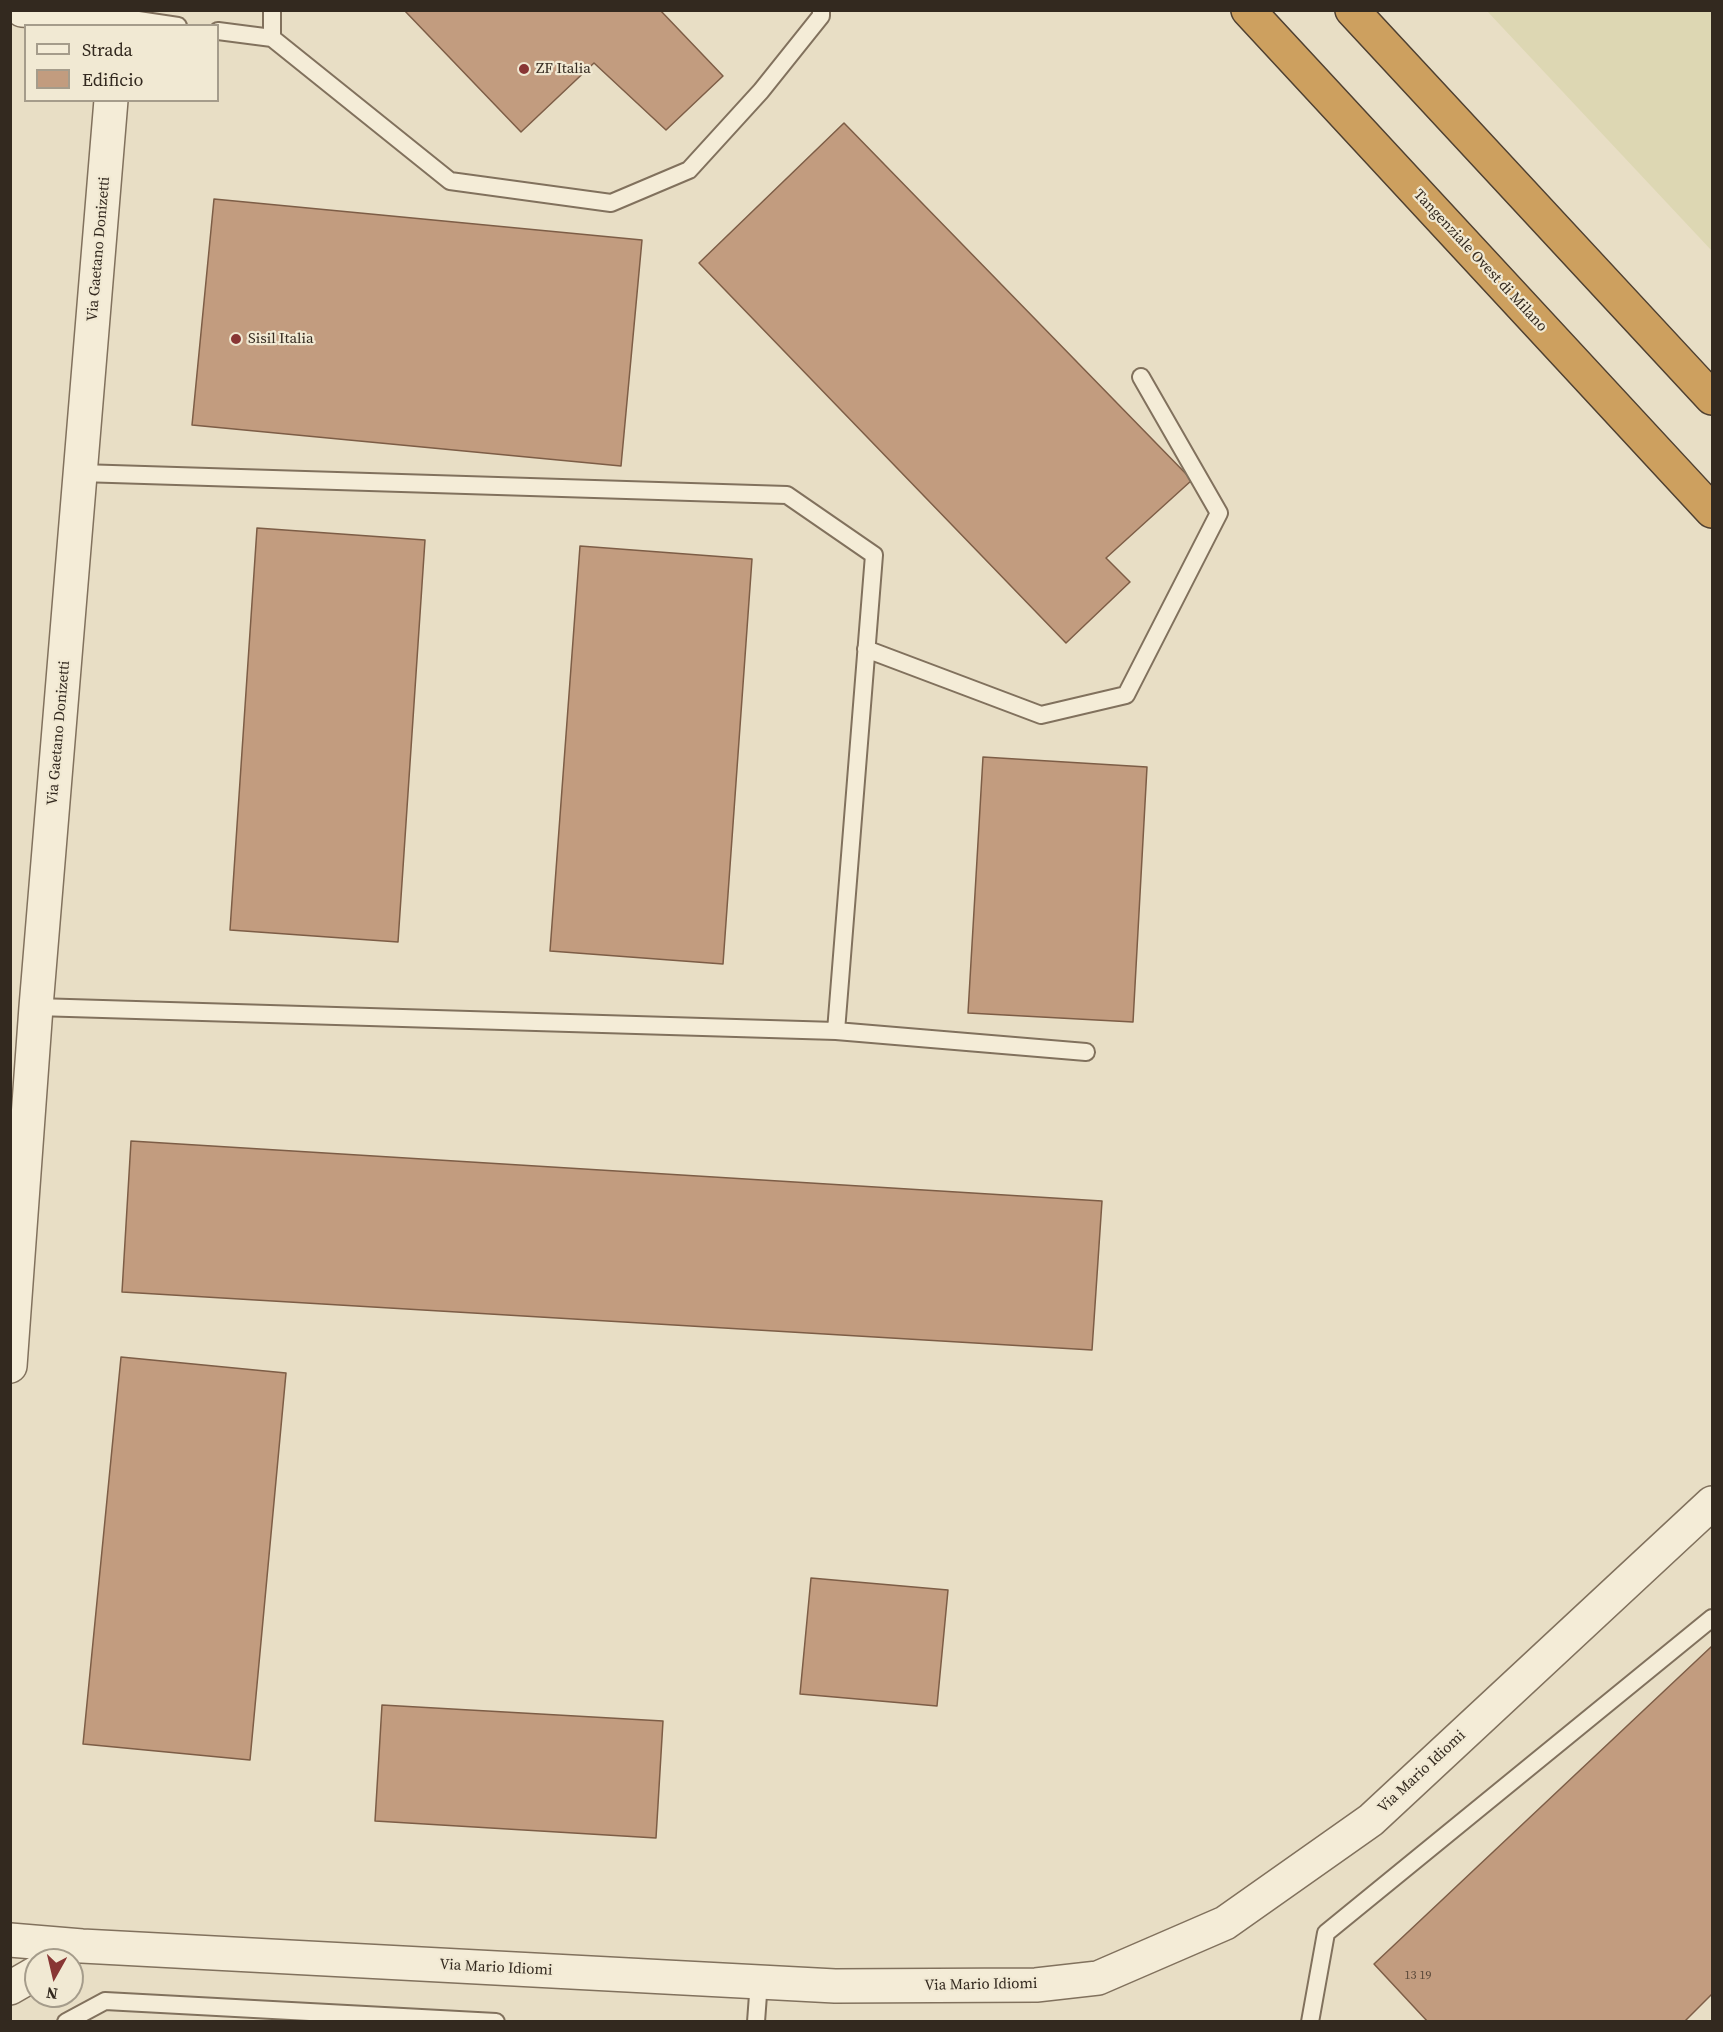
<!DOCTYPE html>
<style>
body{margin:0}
#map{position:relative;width:1723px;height:2032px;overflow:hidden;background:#e8dec5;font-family:"Source Serif 4",serif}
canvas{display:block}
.frame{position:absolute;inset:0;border:12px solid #33291f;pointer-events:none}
.legend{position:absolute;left:24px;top:24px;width:195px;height:78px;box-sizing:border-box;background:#f1e9d3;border:2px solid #a59c8b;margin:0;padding:8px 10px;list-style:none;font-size:18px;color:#33291f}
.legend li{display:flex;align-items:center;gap:12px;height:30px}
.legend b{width:30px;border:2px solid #a59c8b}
.north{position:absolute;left:24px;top:1948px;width:60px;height:60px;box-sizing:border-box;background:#f1e9d3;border:2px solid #a59c8b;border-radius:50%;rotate:188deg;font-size:16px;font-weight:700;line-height:24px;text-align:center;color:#33291f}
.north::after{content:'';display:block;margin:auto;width:21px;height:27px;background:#883634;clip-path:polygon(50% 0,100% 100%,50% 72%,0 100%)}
</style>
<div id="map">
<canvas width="1723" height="2032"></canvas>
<div class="frame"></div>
<ul class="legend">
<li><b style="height:8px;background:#f4ecd7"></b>Strada</li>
<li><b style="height:16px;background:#c29c7f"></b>Edificio</li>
</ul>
<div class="north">N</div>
</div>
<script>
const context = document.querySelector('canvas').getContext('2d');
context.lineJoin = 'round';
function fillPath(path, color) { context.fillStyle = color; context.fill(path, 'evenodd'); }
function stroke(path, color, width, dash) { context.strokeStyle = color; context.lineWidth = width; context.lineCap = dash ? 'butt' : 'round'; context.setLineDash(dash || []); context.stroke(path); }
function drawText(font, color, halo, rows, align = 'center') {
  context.font = font + ' "Source Serif 4",serif'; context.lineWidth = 4.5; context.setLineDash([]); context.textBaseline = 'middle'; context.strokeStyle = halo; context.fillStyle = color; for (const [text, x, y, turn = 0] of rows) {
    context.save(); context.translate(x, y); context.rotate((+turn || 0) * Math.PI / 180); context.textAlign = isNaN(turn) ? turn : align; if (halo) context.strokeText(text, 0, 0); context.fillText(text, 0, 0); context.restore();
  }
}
const farmland = new Path2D(`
 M1487,11H1712V251Z`);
const building = new Path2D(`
 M404,10H660L723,76L666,130L594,63L521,132Z
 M844,123L1192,480L1106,558L1130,582L1066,643L699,263Z
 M214,199L642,240L621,466L192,425Z
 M257,528L425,540L398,942L230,930Z
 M580,546L752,559L723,964L550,951Z
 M983,757L1147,767L1133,1022L968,1013Z
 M131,1141L1102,1201L1092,1350L122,1292Z
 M121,1357L286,1373L250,1760L83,1744Z
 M811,1578L948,1590L937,1706L800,1694Z
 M1712,1646V1994L1684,2022H1428L1374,1964Z
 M382,1705L663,1721L656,1838L375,1821Z`);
const service = new Path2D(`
 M272,10V38L450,181L611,203L689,170L761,91L821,16V10
 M118,17L178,26
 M218,31L272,38
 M866,649L1041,715L1126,695L1219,513L1141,377
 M36,1007L836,1031L874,555L787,495L80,473
 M836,1031L1086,1052
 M66,2022L105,2001L496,2022
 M756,2022L759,1981
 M1310,2022L1326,1933L1712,1618`);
const minor = new Path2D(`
 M22,10L118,17
 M10,1366L36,1007L111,100`);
const tertiary = new Path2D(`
 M10,1940L82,1946L835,1986L1036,1985L1098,1978L1225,1923L1371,1820L1712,1503
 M10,1988L36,1973`);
const motorway = new Path2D(`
 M1248,10L1712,511
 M1352,10L1712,398`);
const markers = [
 [524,69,6,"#883634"],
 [236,339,6,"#883634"]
];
const numberNames = [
 ["13 19",1418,1976]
];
const poiNames = [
 ["ZF Italia",536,69],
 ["Sisil Italia",248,339]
];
const streetNames = [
 ["Via Gaetano Donizetti",99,249,-85],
 ["Tangenziale Ovest di Milano",1480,261,47],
 ["Via Gaetano Donizetti",59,733,-85],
 ["Via Mario Idiomi",1422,1772,-43],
 ["Via Mario Idiomi",496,1968,3],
 ["Via Mario Idiomi",981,1985,-1]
];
fillPath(farmland, '#ddd7b3');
fillPath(building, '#c29c7f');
stroke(building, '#7d5d46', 1.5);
stroke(service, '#81715d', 20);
stroke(minor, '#81715d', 36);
stroke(tertiary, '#81715d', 36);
stroke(motorway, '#4f4031', 36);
stroke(service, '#f4ecd7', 16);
stroke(minor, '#f4ecd7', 33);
stroke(tertiary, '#f4ecd7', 33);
stroke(motorway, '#cda05f', 33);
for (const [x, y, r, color] of markers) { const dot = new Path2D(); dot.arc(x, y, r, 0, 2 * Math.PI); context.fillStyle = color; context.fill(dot); stroke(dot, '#f1e9d3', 2); }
drawText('12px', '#574637', null, numberNames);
drawText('15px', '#33291f', '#f1e9d3', poiNames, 'left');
drawText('15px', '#33291f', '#f1e9d3', streetNames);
</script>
